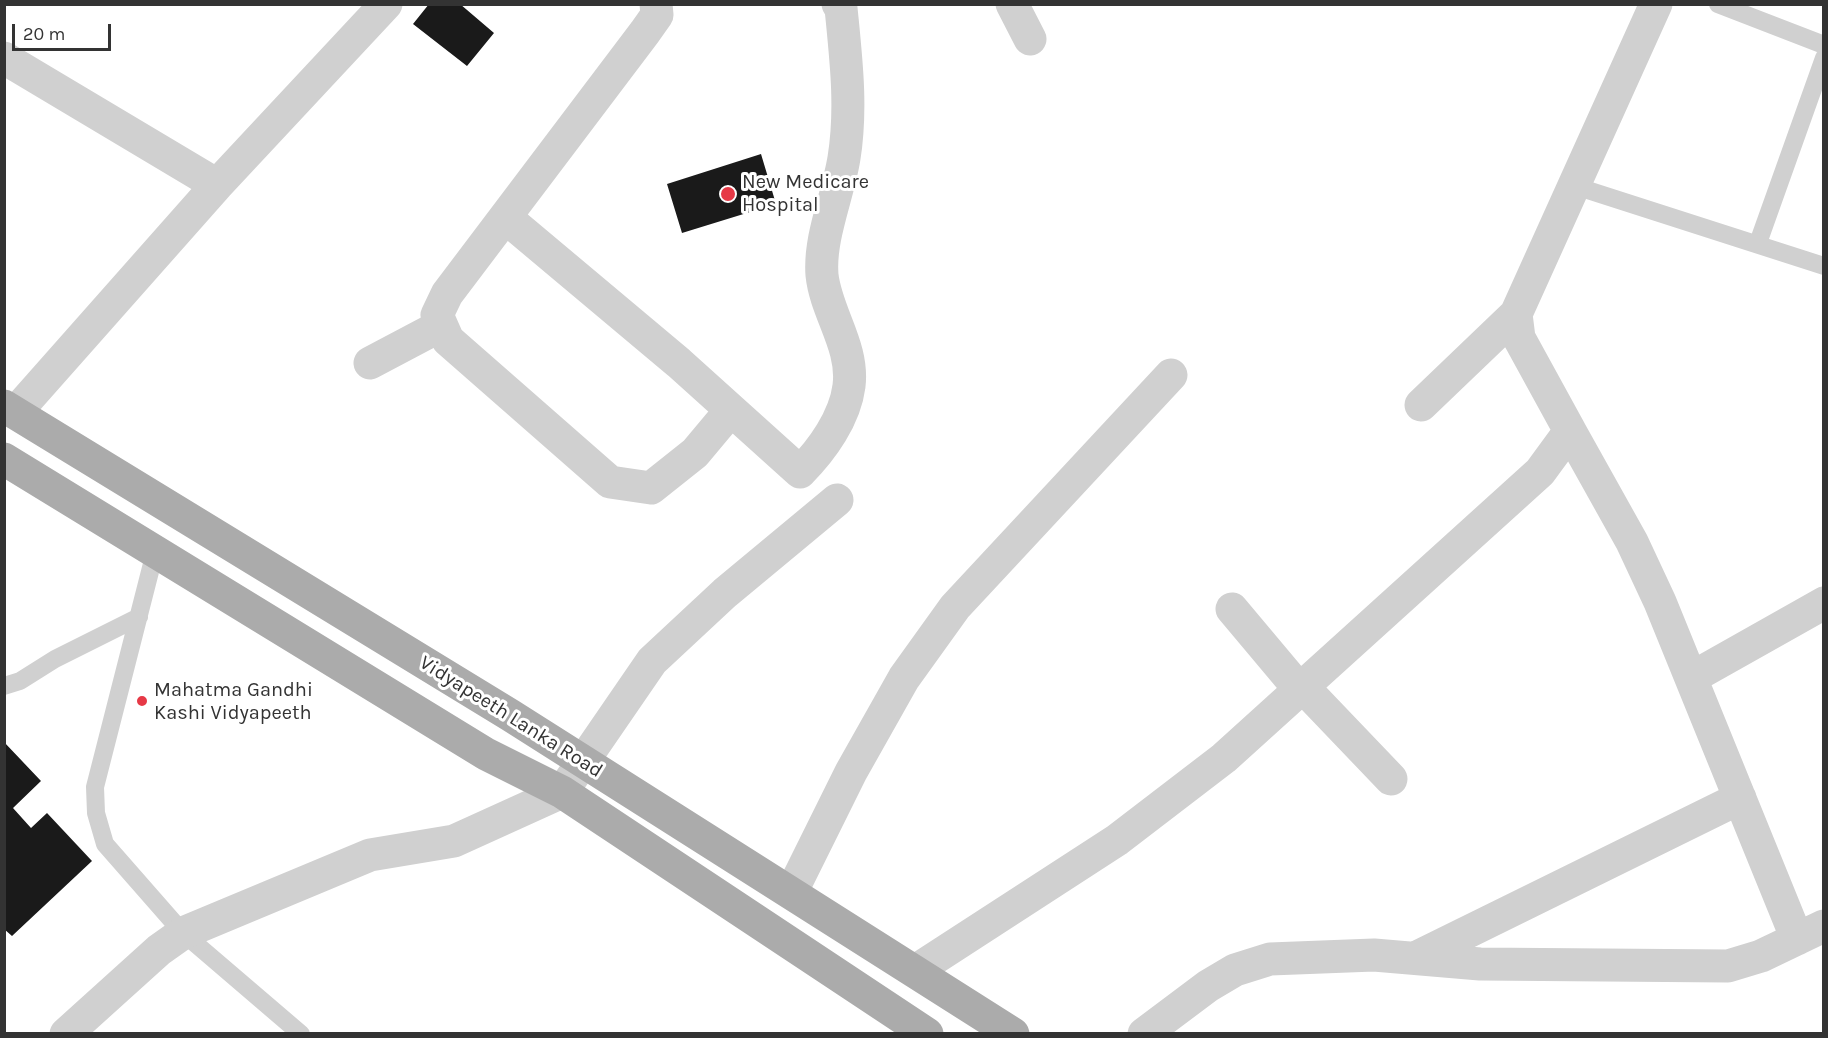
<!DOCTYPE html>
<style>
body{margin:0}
#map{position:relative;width:1828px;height:1038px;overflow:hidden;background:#fff;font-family:Karla,sans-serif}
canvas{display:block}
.frame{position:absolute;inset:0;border:6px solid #333;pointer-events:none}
.scale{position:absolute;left:12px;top:24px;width:99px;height:27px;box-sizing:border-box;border:3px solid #333;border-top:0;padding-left:8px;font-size:18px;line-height:21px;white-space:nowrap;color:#333;-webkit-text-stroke:4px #fff;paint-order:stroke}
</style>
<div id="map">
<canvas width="1828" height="1038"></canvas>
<div class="frame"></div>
<div class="scale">20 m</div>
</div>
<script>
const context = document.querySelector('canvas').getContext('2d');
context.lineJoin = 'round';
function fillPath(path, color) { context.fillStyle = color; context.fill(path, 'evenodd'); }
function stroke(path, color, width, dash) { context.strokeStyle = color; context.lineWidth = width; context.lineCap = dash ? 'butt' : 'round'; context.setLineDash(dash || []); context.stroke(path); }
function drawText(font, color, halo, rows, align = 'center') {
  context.font = font + ' Karla,sans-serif'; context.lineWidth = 6; context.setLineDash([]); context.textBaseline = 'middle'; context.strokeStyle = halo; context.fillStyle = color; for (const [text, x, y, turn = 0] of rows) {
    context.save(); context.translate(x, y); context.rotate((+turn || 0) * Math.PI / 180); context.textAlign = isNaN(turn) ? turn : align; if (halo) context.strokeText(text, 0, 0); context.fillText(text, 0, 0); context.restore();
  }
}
const building = new Path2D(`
 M429,4H460L494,33L467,66L413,24Z
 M761,154L776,204L682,233L667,184Z
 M4,742L41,781L13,808L31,828L47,813L92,861L12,936L4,929Z`);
const lane = new Path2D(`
 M1718,4L1824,45
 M1575,186L1824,266
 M1758,243L1824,58
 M155,552L95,787L96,813L105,844L183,933L301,1034
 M4,686L20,681L55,659L139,617`);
const street = new Path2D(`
 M656,4L657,15L645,32L447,294L437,315L448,340L610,482L651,488L695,453L731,410
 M1012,4L1030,39
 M4,58L217,185
 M505,217L679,363L800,472C822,450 845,418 849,386C854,346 826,313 822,275C819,237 838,196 844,158C852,108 846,59 841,8L838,4
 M370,363L440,326
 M1421,405L1516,314
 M16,412L217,185L386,4
 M1570,431L1632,542L1660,602L1797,939
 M1232,609L1300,690
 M1691,678L1824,603
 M1303,687L1391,779
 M792,891L851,772L904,678L955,607L1171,375
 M1415,958L1740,798
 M915,971L1117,840L1224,758L1540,472L1570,431L1519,338L1516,314L1656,4
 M66,1034L159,950L183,933L370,855L454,841L562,792L652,661L725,593L837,500
 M1144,1034L1208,986L1235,970L1270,959L1374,955L1480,964L1728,966L1761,956L1824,926`);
const primary = new Path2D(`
 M4,406L510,715L1013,1034
 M4,459L486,754L562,792L927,1034`);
const markers = [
 [728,194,8,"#e63946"],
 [142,701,6,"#e63946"]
];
const poiNames = [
 ["New Medicare",742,182],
 ["Hospital",742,205],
 ["Mahatma Gandhi",154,690],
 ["Kashi Vidyapeeth",154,713]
];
const streetNames = [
 ["Vidyapeeth Lanka Road",511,717,32]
];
fillPath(building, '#1a1a1a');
stroke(lane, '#d0d0d0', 18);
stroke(street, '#d0d0d0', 33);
stroke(primary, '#ababab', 33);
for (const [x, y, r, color] of markers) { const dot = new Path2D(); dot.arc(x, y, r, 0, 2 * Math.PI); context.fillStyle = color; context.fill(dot); stroke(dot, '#fff', 2); }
drawText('20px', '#333', '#fff', poiNames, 'left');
drawText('20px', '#333', '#fff', streetNames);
</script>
